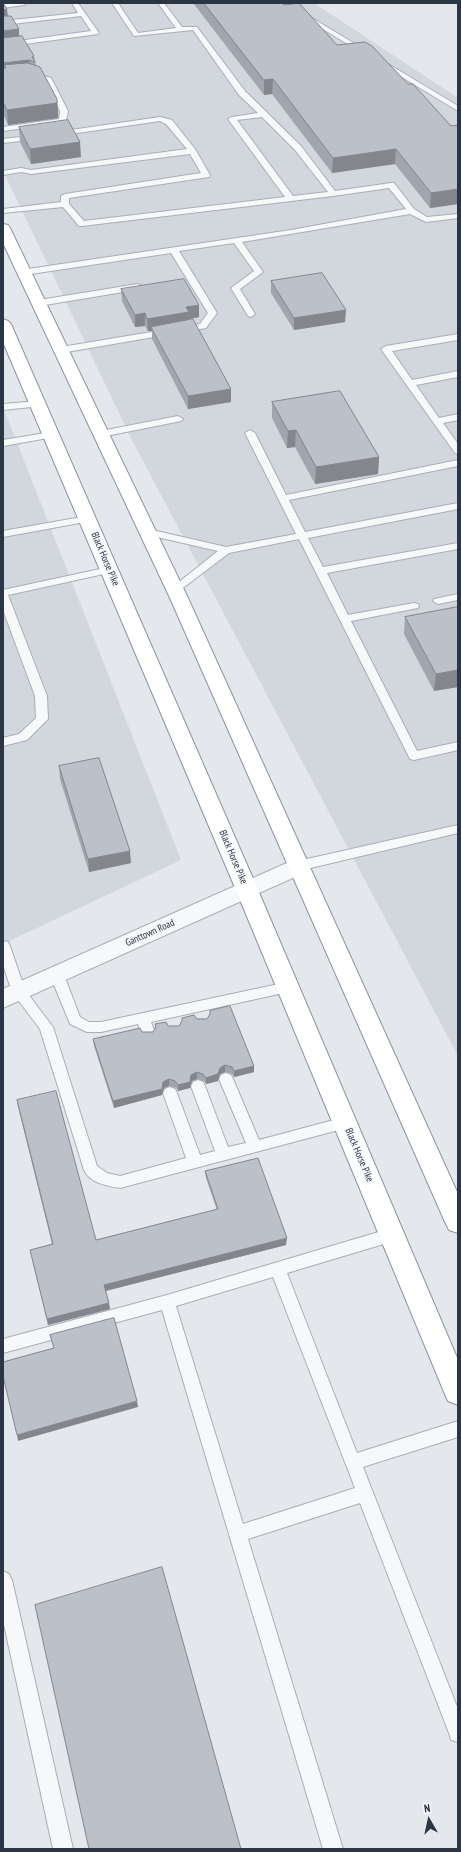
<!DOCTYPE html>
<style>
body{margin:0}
#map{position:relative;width:461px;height:1852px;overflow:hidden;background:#e4e7eb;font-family:"PT Sans Narrow",sans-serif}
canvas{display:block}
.frame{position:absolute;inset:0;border:4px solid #2b3544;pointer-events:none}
.north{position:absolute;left:409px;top:1800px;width:40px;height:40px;-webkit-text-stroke:3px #f4f6f9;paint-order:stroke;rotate:351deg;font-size:11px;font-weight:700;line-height:16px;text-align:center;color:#2b3544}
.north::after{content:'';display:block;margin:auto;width:14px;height:18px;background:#2b3544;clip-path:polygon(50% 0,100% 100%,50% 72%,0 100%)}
</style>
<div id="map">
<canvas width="461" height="1852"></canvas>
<div class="frame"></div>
<div class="north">N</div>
</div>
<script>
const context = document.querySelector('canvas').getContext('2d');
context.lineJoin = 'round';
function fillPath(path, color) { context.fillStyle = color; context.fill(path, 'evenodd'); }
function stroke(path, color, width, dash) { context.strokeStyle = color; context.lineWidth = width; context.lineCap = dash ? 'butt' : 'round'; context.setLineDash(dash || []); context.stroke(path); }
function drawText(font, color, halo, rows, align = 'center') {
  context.font = font + ' "PT Sans Narrow",sans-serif'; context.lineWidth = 3; context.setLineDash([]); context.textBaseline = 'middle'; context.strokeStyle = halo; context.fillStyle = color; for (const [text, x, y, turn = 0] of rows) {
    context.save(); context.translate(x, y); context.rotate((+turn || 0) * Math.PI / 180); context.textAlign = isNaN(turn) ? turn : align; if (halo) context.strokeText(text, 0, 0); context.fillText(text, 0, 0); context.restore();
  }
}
const built = new Path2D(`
 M3,3H314L458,98V1056L132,440L3,171Z
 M3,407L181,860L3,944Z`);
const service = new Path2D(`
 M10,3H27L24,5L3,8V4Z
 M72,3H78L99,33L98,34L3,47V43L91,31L81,16L3,25V21L78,13Z
 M112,3H118L138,33L176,28L158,3H164L182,27H197L245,91L301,146L335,191L391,183H394L414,209L427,217L458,214V218L426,222L410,214L242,242L263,272L240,289L255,314L251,317L248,316L231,288L254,271L234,243L179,251L217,313L206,328L61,353L58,352L56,350L61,347L200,324L208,313L171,253L24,275L20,272L21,270L291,230L406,209L389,188L333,196L82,226H79L63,207L3,213V209L61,202V196L65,194L201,173L190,154L31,174L21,172L3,175V171L21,168L31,170L187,149L166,124L160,121L57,136L53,134L57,132L160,117L172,120L195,149L210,175L209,177L69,198V204L84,221L285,197L228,119L232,117L258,113L239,95L193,30L134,36ZM262,117L295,150L328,192L293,196L237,120Z
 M287,3H294L312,18L458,106V111L308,20Z
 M30,72L51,78L68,111L66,121L62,123L3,131V127L59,119L60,111L45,81L29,76L3,78V74Z
 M36,135L40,137L39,139L3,143V139Z
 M138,284L142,287L141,289L39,306L35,303L39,300Z
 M458,334V340L392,351L412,380L458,371V377L416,385L439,418L458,414V420L443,423L458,444V454L455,453L381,349L386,346Z
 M38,401L41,402L43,404L41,406L3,410V404Z
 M178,416L183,419L181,421L101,437L96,434L101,431Z
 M250,430L255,433L286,495L458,460V466L289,500L305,532L458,503V509L308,538L323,567L458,543V549L327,573L348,615L414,603L418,604L419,606L418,608L351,621L417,751L458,742V750L414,760L410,759L299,539L229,553L179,591L175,592L170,589L218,551L144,534L143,532L144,530L148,529L226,547L296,534L245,433Z
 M51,432L54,433L56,435L54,437L3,446V440Z
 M87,516L92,519L91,521L3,537V531Z
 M109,567L113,568L114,570L113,572L8,595L47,696L48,719L27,740L3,746V738L19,734L36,718L35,696L3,610V590Z
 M458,594V600L438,604L433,601L434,599Z
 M458,825V833L298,871L294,869L292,866L294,863L298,861Z
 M3,941L8,942L10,946L25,990L53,1027L97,1166L107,1173L120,1176L186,1158L163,1093L165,1089L170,1087L175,1089L177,1093L200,1155L215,1151L191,1086L193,1082L198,1080L203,1082L205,1086L228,1147L246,1143L219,1079L221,1075L226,1073L231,1075L233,1079L259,1140L345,1117L350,1119L352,1123L350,1127L120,1188C107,1186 90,1183 84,1170L40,1029L12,992L3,965Z
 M57,970L62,971L64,975L80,1017L89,1022H101L288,982L293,983L295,987L293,991L288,992L151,1022L155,1033L153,1037L148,1038L143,1037L138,1024L101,1032H87L70,1024L50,975L52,971Z
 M392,1228L397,1230L400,1235L397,1240L287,1273L357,1453L458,1421V1437L363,1467L458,1709V1742L451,1740L449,1733L360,1503L248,1539L343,1849H323L162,1310L3,1353V1339L167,1295ZM273,1277L355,1488L243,1524L176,1306Z
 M3,1571L9,1574L12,1580L73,1849H53L3,1620Z`);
const tertiary = new Path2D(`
 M298,858L306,860L309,866L306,872L3,1008V989Z`);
const trunk = new Path2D(`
 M3,224L8,225L10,228L188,598L458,1194V1233L449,1230L445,1222L170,598L3,243Z
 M3,319L8,321L11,324L258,890L458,1360V1405L448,1401L444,1392L236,890L3,342Z`);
const wall = new Path2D(`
 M3,3L8,16L19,29V36L34,56L36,65L57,99L58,114V118L8,125L3,113Z
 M193,3H282L284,5L337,45L408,84L451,126L458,125V204L430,208L395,164L332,173L272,94L264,95Z
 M19,127L81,157L31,164L20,142Z
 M271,281L345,322L294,330L271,293Z
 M121,289L199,317L189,319V320L231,402L188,409L152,339V331H148L145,326L135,327L122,301Z
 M272,402L379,457L378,474L315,484L295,447L287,448L272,418Z
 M458,607V687L434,691L404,634L405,617Z
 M59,766L131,863L89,872L60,779Z
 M210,1011L254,1066V1072L234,1077L232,1074L225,1072L220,1074L218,1081L206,1084L204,1081L197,1079L192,1081L190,1088L178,1091L176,1088L169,1086L164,1088L162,1095L114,1108L94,1046L93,1039L142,1032H153L156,1027L155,1024L168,1026H179L182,1021V1018L207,1019L210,1015Z
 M17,1100L96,1240L217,1210L206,1178L205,1171L286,1245L106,1291L110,1309L48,1325L30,1250L52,1244L18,1107Z`);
const shadedWall = new Path2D(`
 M7,9L8,19L3,20V10Z
 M19,29V39L3,41V31Z
 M29,60L30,70L6,68L4,65L5,73H3V63Z
 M273,79L272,94L264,95V80Z
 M57,99L58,114V118L8,125L7,110Z
 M80,142L81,157L31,164L30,149Z
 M396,149L395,164L332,173L333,158Z
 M458,189V204L430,208L431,193Z
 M199,305V317L189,319V324L151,327L152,331H148L147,319L186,307Z
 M346,310L345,322L294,330V318Z
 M145,313V326L135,327V315Z
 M231,389V402L188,409V396Z
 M296,430L295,447L287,448L288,431Z
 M379,457L378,474L315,484L316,467Z
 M458,670V687L434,691L436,674Z
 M130,851L131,863L89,872L88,859Z
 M225,1065V1072L220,1074L218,1081L206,1084V1078L220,1068Z
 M254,1066V1072L234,1077V1071Z
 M197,1072V1079L192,1081L190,1088L178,1091V1085L191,1075Z
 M169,1079V1086L164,1088L162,1095L114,1108L113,1101Z
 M287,1238L286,1245L105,1291L104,1285Z
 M109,1303L110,1309L48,1325L47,1319Z
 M137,1401L138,1407L18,1441L17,1435Z`);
const building = new Path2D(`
 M3,3L7,9L3,10Z
 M204,3H282L284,5L299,3L337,45L365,42L372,46L408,84H413L451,126L458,125V189L431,193L396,149L333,158L273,79L264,80Z
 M3,16H11L19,29L3,31Z
 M22,36L34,56L32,57L35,62L29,60L3,63V54H4L3,52V38Z
 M28,63L40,67L57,99V103L7,110L3,102V68H6L4,65Z
 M68,120L80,142L30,149L19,127Z
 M322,273L346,310L294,318L271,281Z
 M184,279L199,305L186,307L189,312L147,319L145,313L135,315L121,289Z
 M193,319L231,389L188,396L151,327Z
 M340,391L379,457L316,467L296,430L288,431L272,402Z
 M458,607V670L436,674L405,617Z
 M99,758L130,851L88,859L59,766Z
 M230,1006L254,1066L234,1071L232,1067L225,1065L220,1068L218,1074L206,1078L203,1074L197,1072L191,1075L190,1082L178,1085L175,1081L169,1079L163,1082L162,1089L113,1101L93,1039L140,1028L142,1032H153L156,1027L155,1024L166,1022L168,1026H179L182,1021V1018L194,1015L197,1019H207L210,1014V1011Z
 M56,1091L96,1240L218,1209L205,1171L258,1158L287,1238L104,1285L109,1303L47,1319L30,1250L53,1244L17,1100Z
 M114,1318L137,1401L17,1435L3,1376V1362L54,1348L50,1335Z
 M162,1567L241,1849H89L35,1605Z`);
const streetNames = [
 ["Black Horse Pike",105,559,67],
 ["Black Horse Pike",233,857,67],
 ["Ganttown Road",150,933,-24],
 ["Black Horse Pike",359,1155,67]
];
fillPath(built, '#d2d6dd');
stroke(service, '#a9aeb6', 2);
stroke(tertiary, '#a9aeb6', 2);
stroke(trunk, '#8b95a2', 2);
fillPath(service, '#f7f8fa');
fillPath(tertiary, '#f7f8fa');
fillPath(trunk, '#fff');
fillPath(wall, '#a1a5ad');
fillPath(shadedWall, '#83868d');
fillPath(building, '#bbc0c9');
stroke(building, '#83868d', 1);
drawText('10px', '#2b3544', '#f4f6f9', streetNames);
</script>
